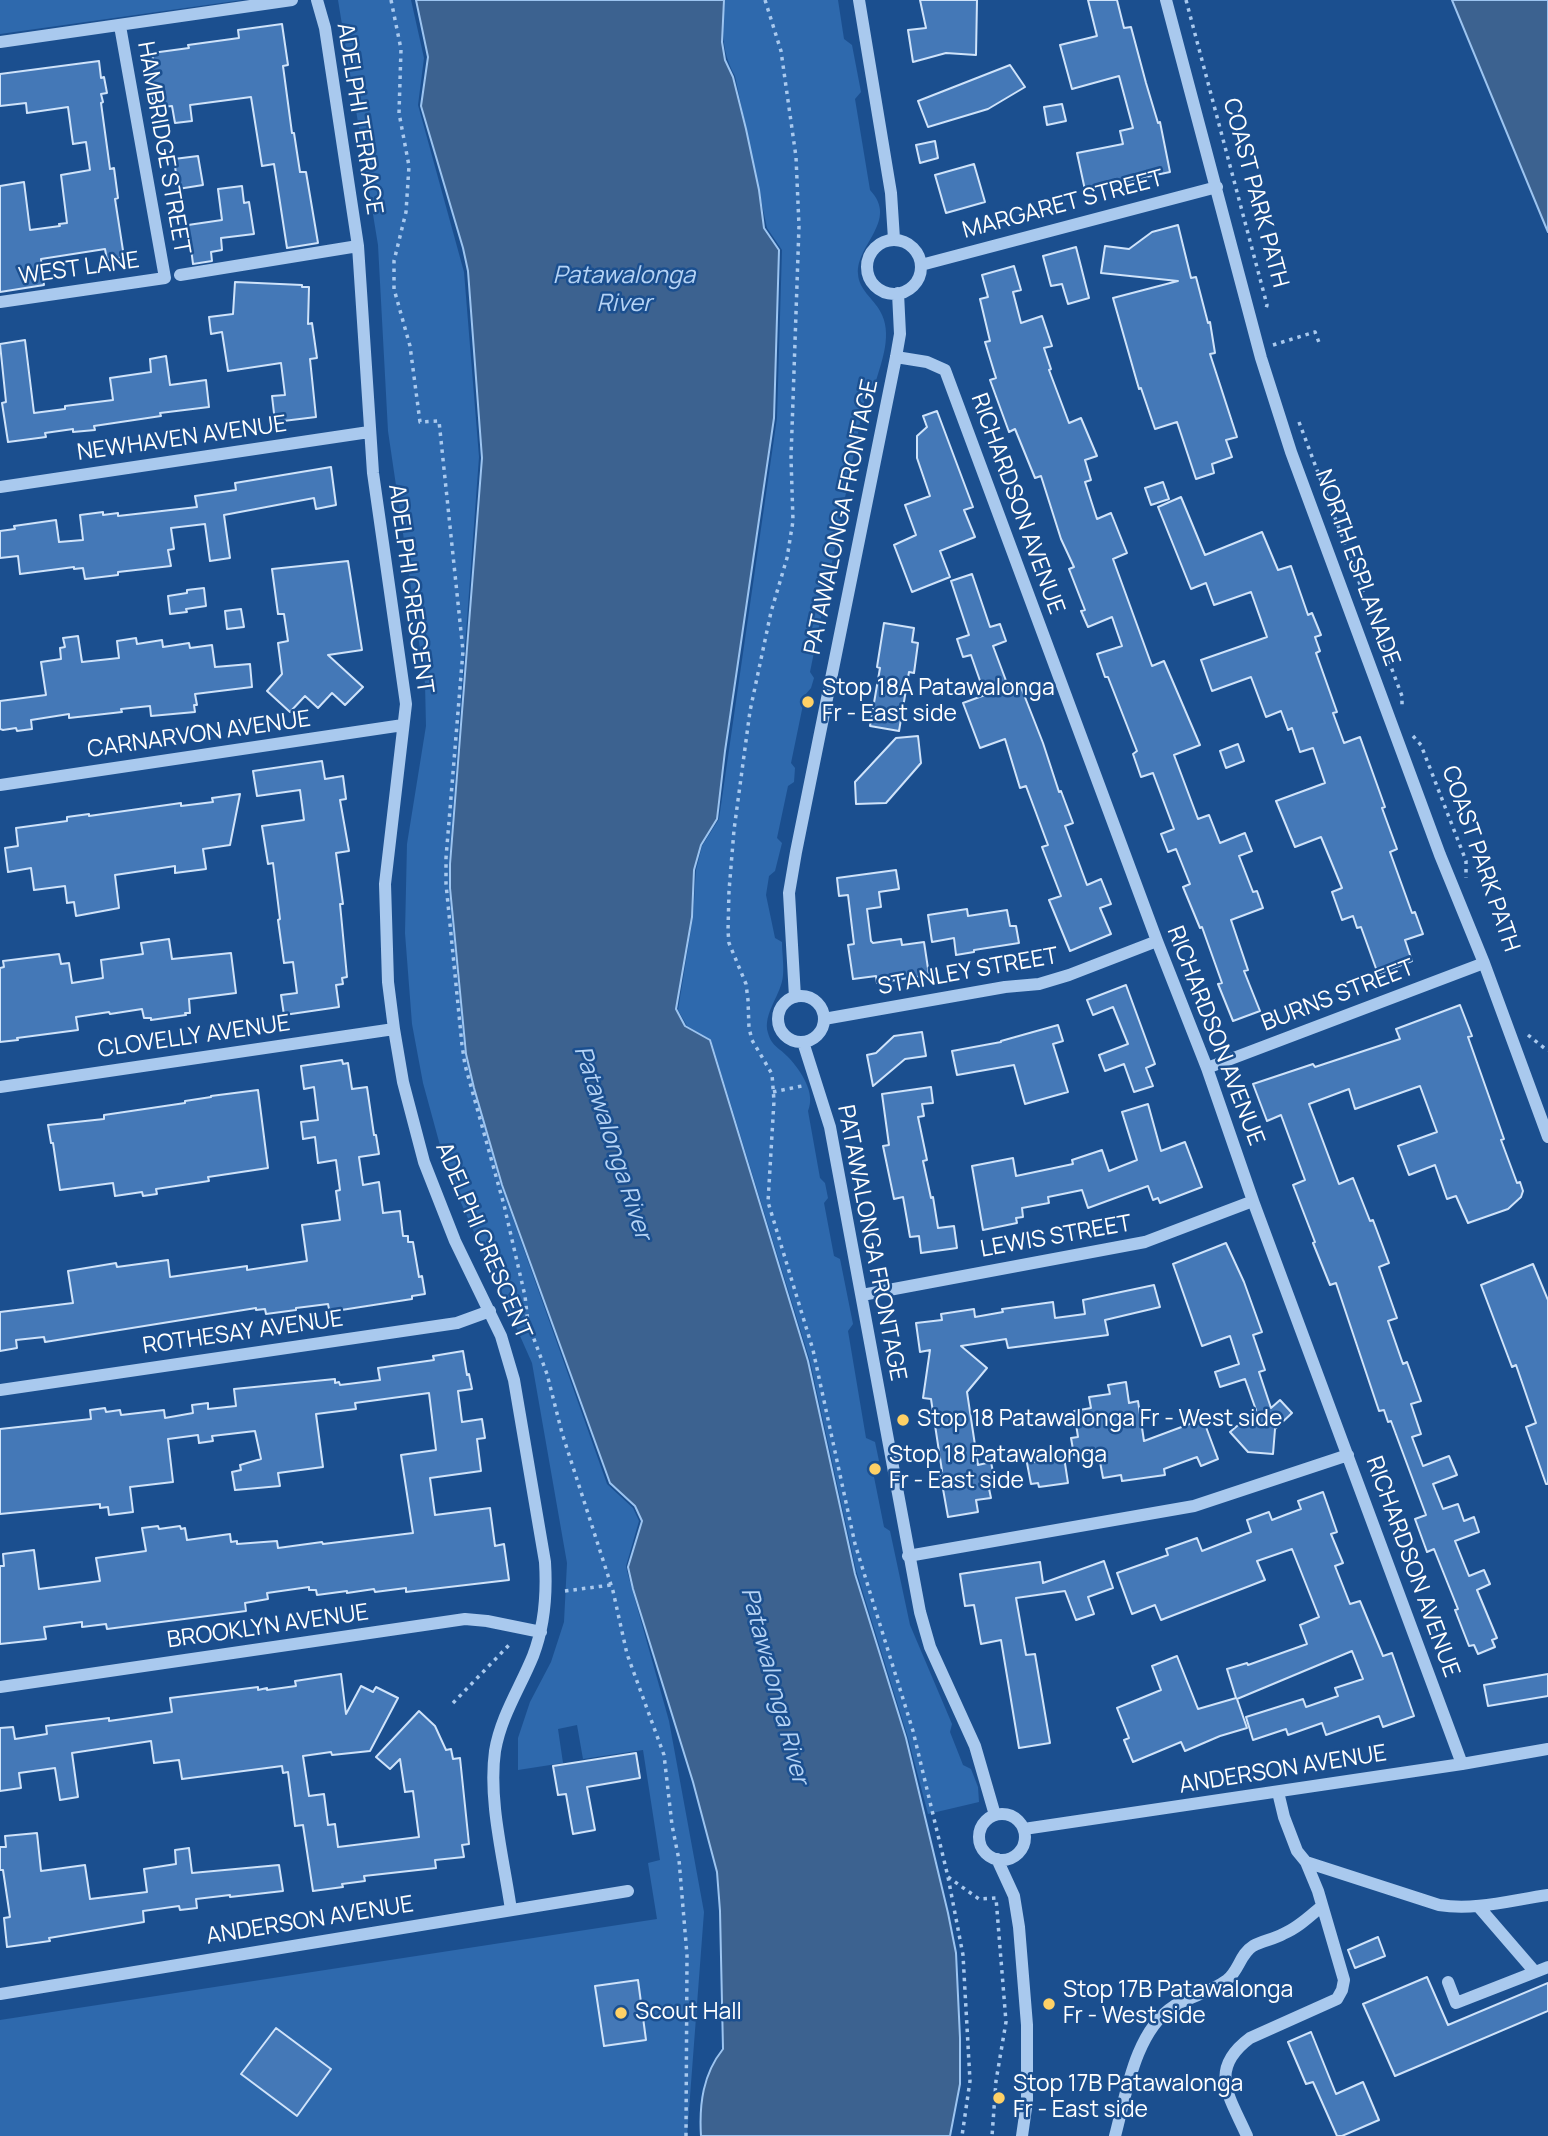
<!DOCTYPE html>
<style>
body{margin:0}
canvas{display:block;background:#1b4f8f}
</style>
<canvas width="1548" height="2136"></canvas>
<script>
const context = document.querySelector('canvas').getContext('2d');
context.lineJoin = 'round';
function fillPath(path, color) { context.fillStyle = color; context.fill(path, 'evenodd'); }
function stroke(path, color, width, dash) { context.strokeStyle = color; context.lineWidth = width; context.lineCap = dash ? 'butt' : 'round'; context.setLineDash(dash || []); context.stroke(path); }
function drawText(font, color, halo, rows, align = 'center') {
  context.font = font + ' Manrope,sans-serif'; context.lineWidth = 5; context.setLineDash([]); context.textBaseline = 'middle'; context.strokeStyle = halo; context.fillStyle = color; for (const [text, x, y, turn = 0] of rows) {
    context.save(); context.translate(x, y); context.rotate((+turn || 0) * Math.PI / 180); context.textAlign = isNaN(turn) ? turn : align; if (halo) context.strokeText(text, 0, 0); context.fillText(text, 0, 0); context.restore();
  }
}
const green = new Path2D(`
 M0,0H242L0,34Z
 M338,0H411L424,58L418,105L464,272L479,457L449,863V888L465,1054L501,1185L607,1484L633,1508L639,1521L626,1566L627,1571L669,1721L704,1912L687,2136H0V2020L657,1919L648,1863L660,1860L643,1750L583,1759L577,1725L558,1729L563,1763L518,1770V1738L530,1702L551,1662L564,1622L567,1563L532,1363L447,1171L423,1083L412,1024L405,933L407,844L426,726L425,683L388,431L378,245Z
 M725,0H838L844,39L852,45L861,92L855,99L870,190C899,221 856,244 858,274C859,290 873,298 880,311C893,333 882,361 875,384L867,388L810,672L814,678L811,688L805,695L791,763L795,768L794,782L788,786L777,838L782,843L775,871L769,876L766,895L775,938L782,942C782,953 784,965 783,975C782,994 762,1014 768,1033C772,1047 780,1048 789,1058C801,1071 816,1093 808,1111L820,1178L825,1183L828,1198L824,1203L834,1256L840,1259L853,1324L848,1331L866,1438L875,1442L879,1461L872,1467L884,1527L890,1531L910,1625L952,1724L950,1732L963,1765L971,1769L978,1787L979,1802L928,1814L908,1738L856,1570L810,1361L711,1040L687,1026L678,1010L693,917L696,870L702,846L719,819L777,418L782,250L767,228L735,76C721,50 722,30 725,0Z`);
const water = new Path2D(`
 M416,0H724L722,42L725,60L733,77L746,129L759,190L764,228L779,250L774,418L725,751L717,819L701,845L694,870L692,917L676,1009L685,1026L710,1040L808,1361L855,1574L906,1738L948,1913L956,1953L960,2038V2084L950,2136H701C699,2104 703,2074 723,2049L720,1911L717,1872L693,1782L633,1589L628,1567L642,1521L635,1506L610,1483L502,1185L474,1088L466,1054L450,888V864L482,458L468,271L463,248L421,106L428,57Z
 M1452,0H1548V232L1545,225Z`);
const building = new Path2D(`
 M920,0H977L976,55L946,53L913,62L908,30L926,28Z
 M1088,0H1117L1124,28L1131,27L1146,83L1158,123L1160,122L1170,172L1085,190L1077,153L1123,144L1120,131L1133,128L1119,76L1072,89L1060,45L1097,36Z
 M282,24L288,65L283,66L292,133H294L300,172H306L318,243L287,248L274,164L262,166L251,97L190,105L192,121L175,123L172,106L154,108L147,60L153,59L152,53L189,48L188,45L239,38L238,30Z
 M99,61L101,78L104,77L107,93L101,94L103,102L101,103L110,169L114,168L118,198L115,199L124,257L107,260L105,249L41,259L44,285L0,292V186L24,182L30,230L60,226L59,224L67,223L61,175L90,170L86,142L73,144L68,107L27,113L26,103L0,106V74Z
 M1010,65L1025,87L988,109L928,127L918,101Z
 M1062,104L1066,121L1047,125L1044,107Z
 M935,141L938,158L920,163L916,145Z
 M198,156L203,185L178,189L174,159Z
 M974,164L985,202L946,213L935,175Z
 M242,186L244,203L249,202L254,234L221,238L222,250L211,252L212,261L193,264L188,225L222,220L218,189Z
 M1178,225L1191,278L1196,277L1208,323L1210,322L1215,353L1210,354L1237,437L1226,440L1232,457L1212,464L1214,473L1196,479L1177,422L1155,429L1141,388L1139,389L1113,298L1178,281L1101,273L1105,246L1129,249L1152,232Z
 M1076,247L1089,298L1068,304L1062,284L1051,286L1043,256Z
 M1014,266L1021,290L1013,292L1021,323L1042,316L1052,346L1044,348L1051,369L1049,370L1069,423L1081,418L1097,456L1085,460L1091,480L1085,482L1097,519L1111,513L1127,553L1113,559L1152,666L1164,661L1200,745L1174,755L1198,819L1209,815L1220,843L1245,833L1252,851L1239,856L1253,892L1257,891L1263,908L1231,920L1248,970L1244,971L1260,1011L1233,1021L1218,984L1222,983L1202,927L1200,928L1183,887L1190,884L1176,849L1168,852L1161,834L1174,829L1153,773L1141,777L1133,754L1137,751L1108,677H1105L1097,654L1122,646L1112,617L1088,627L1081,611L1085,610L1069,569L1074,567L1061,539L1041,476L1035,478L1015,429L1009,432L990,380L996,378L985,342L990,341L980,299L988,297L982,275Z
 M235,282L302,285V287H309L308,324L312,323L317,358L310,359L316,417L275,422L272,396L285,395L281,363L228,371L222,332L211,334L209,317L233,314Z
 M25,340L34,413L65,409V406L113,400L110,378L151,372L150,359L166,356L170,385L206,380L209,407L160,413L161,416L94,426L95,430L73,432V429L45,433L46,437L8,442L2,403L6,402L0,344Z
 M937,411L973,507L964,510L975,537L940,551L950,577L912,592L894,545L916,535L905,505L930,496L917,458V436L927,427L923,416Z
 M331,467L336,505L316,509L314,498L224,515L230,558L210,561L205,524L171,528L174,549L168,550L171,566L118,572V575L85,579L83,568L74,569V567L20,574L18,556L0,558V531L15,529L14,526L56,520L59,542L83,540L80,515L103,512V515L118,513V516L197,507L195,496L236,490L235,483Z
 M1163,482L1169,499L1151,505L1145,488Z
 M1181,497L1205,555L1262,532L1278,570L1291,566L1308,615L1312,613L1321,635L1315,637L1320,651L1316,653L1337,712L1333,713L1344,743L1360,737L1385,807L1382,808L1397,849L1390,852L1412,913L1415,912L1423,934L1405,940L1412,961L1378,974L1361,927L1357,928L1353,916L1342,920L1332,892L1342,888L1321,837L1295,847L1276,801L1325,783L1313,748L1300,752L1292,728L1288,730L1281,711L1266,717L1251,677L1212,691L1201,660L1267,637L1251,592L1214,605L1206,583L1191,589L1158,507Z
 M348,561L362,650L328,655L363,687L345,705L332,693L318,708L305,696L290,712L267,691L282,674L278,643L288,641L284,614H278L272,569Z
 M972,574L990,627L1000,624L1006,641L993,646L1008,686L1019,682L1043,743L1059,792L1061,791L1073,823L1065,826L1087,885L1101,879L1111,904L1100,908L1111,934L1070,951L1049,900L1061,896L1042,847L1048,845L1026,786L1020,788L1005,739L980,748L963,703L985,695L971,655L963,657L957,639L969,635L951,581Z
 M204,588L206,606L186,609L187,612L170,614L168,596L187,593V590Z
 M241,609L244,627L227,629L225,611Z
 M884,623L914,628L912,642L918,643L914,673L909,672L899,731L870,726L880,668L877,667Z
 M78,636L82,662L119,658L117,641L136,638L137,644L162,640L163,647L189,643L190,648L212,645L215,667L250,664L252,687L195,694L197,705H194L195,712L151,716L150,706L121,709L122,712L69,718V714L31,720L32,729L17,731L16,728L3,730L0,729V701L46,695L41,662L61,659L60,648L65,647L63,638Z
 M918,736L921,763L886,803L856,804L855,782L896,738Z
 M1238,744L1244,761L1226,768L1220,751Z
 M322,761L325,779L343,776L346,799L340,800L349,851L336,853L343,904H340L347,977L342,978L343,984L336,985L339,1007L284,1015L281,995L297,993L293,962L284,963L278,920L280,919L273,863L268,864L262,826L304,820L300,790L257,796L253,771Z
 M240,794L230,845L203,849L206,869L175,873V866L115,875L119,908L76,916L74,902L67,903L65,886L34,890L31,868L8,872L5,848L18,846L16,828L67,821V817L89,814V816L181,803V806L213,802L212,798Z
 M896,870L899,889L879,892L881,907L867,909L871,941L873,943L901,939L902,945L924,942L929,975L877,983L876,976L853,979L848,945L854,944L848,895L839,896L837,878Z
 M967,909L968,916L1007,910L1010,926H1016L1019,943L974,950V952L956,955L954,938L932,942L928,915Z
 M169,939L172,959L231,953L236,993L189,999L190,1013H185L186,1015L151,1020V1018H144L142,1009L110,1014L109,1012L76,1017L78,1030L17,1038L18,1040L0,1042V968L4,967L3,961L59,954L61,964L69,963L72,983L103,978L101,960L143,954L141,943Z
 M1126,985L1155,1064L1146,1068L1153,1086L1134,1092L1124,1064L1105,1071L1099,1055L1128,1044L1113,1007L1093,1015L1087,1000Z
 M1460,1005L1472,1036L1468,1037L1504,1139L1501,1140L1517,1183L1520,1182L1523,1191L1521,1197L1508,1209L1468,1223L1456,1196L1447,1199L1435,1165L1409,1175L1398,1146L1437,1132L1420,1086L1355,1109L1349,1089L1309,1104L1339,1184L1353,1178L1370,1221L1373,1220L1389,1263L1379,1267L1397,1318L1388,1321L1403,1364L1407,1362L1421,1401L1411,1404L1421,1434L1412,1437L1423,1466L1449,1456L1457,1475L1433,1484L1443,1509L1458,1504L1464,1521L1474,1517L1479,1532L1455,1541L1469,1576L1484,1570L1490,1584L1477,1590L1497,1638L1492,1640L1495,1647L1478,1654L1474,1645L1469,1646L1455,1610L1458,1609L1434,1549L1427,1552L1415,1519L1426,1515L1391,1421L1388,1422L1384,1410L1379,1411L1336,1283L1330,1285L1313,1243L1315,1242L1293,1185L1305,1180L1281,1115L1267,1121L1253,1084L1313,1064L1315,1067L1400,1039L1396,1029Z
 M1058,1025L1063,1041L1053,1044L1068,1092L1025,1104L1014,1065L957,1075L952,1051L1001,1042V1041Z
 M922,1032L926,1056L905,1059L873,1086L867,1055L876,1053L894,1036Z
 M342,1060L343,1064L348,1063L352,1089L367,1087L374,1135H376L379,1154L359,1157L363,1185L379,1182L383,1213L400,1211L403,1236H408V1242H413L419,1277L422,1276L425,1294L412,1296V1299L335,1311V1309H329L328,1304L296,1308V1310L266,1314L265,1309L256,1310V1308L45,1342L44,1337L16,1340L17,1348L0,1351V1312L73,1303L68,1271L116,1263L117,1267L168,1260L170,1277L247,1266V1270L307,1261L302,1225L340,1220L336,1191L340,1190L336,1160L318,1163L315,1137L303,1139L301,1122L318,1120L314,1087L304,1089L301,1066Z
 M931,1087L933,1103L922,1104L924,1116L918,1117L927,1160L923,1161L931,1198L933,1197L938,1228L954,1226L957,1248L921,1253L919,1236L910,1237L903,1197L894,1199L883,1146L889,1145L882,1094Z
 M258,1090L268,1168L208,1177L209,1181L156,1189L157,1194L143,1196L142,1192L115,1196L113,1183L60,1190L53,1143H51L48,1125L104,1119V1115L185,1103V1101L211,1097V1096Z
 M1148,1104L1161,1151L1185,1142L1202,1187L1160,1203L1158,1198L1153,1200L1148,1186L1088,1208L1082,1190L1048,1197L1049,1203L1022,1208L1023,1217L1016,1218L1017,1223L983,1230L972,1166L1013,1158L1016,1176L1073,1164L1072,1160L1102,1150L1109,1171L1137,1160L1122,1112Z
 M1226,1243L1244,1282L1262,1332L1253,1335L1265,1370L1259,1372L1271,1408L1280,1400L1292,1413L1275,1429L1273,1454L1248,1452L1230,1432L1256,1410L1245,1379L1220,1387L1215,1372L1239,1364L1230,1336L1202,1346L1173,1264Z
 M1533,1264L1548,1300V1484H1546L1526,1427L1536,1423L1516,1365L1512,1367L1481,1285Z
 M1154,1285L1160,1307L1105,1320L1108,1335L1008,1348L1006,1339L961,1346L987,1368L967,1392L978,1465L991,1462L994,1477L987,1479L991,1498L976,1500L978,1512L948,1517L940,1472L942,1471L931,1399L923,1398L930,1350L920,1352L916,1323L942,1320L941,1314L974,1309L975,1317L1003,1312L1002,1309L1053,1302L1055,1318L1085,1314L1083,1300Z
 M463,1351L467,1375L469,1374L472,1389L458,1391L462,1422L482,1419L485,1438L477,1439L481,1471L430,1478L435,1515L490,1508L495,1546L504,1544L509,1580L406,1592V1588L375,1592L374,1589L347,1593V1591L317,1595L316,1590H309V1587L267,1593L268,1599L245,1603L246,1611L107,1629L106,1624L82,1627V1622L44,1627L46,1639L0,1644V1566H4L3,1554L34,1550L39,1589L100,1581L96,1558L146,1551L142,1528L158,1526L159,1529L180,1526L181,1529L185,1528L187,1540L230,1534L231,1542L237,1541V1544L277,1541L278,1548L322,1542L323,1544L413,1533L401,1455L436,1450L429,1393L355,1403L356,1409L316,1414L323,1467L278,1473L280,1486L235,1490L232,1472L241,1470L240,1465L261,1459L255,1431L212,1436L213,1441L199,1443L198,1435L168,1439L173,1482L130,1487L133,1512L109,1515L108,1507L100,1508V1504L0,1514V1429L91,1419L90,1410L105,1408L106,1412L120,1410L121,1415L164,1410L165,1418L193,1413L192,1405L208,1403V1409L236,1406L234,1389L335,1379V1383L339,1382L340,1385L380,1380L378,1368L434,1360L433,1356Z
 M1126,1382L1129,1403L1138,1401L1144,1441L1203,1419L1218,1459L1201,1466L1197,1457L1164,1469L1165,1475L1122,1481L1121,1475L1103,1478L1098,1451L1074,1455L1071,1438L1078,1437L1074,1411L1091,1408L1089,1397L1110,1394L1108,1385Z
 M1064,1457L1068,1483L1039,1487L1038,1483L1031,1484L1027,1463Z
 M1323,1492L1337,1532L1331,1534L1343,1563L1335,1566L1350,1604L1360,1601L1383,1656L1392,1653L1414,1716L1383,1727L1379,1716L1326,1735L1322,1723L1288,1735L1286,1729L1253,1740L1246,1717L1303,1699L1306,1707L1338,1696L1335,1688L1363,1679L1352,1651L1237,1699L1247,1728L1220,1736L1185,1751L1181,1742L1133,1762L1124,1740L1129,1738L1117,1708L1161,1690L1152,1666L1177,1656L1198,1709L1236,1698L1227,1669L1247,1663L1248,1665L1307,1644L1300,1625L1319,1617L1292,1549L1257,1561L1265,1580L1161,1620L1155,1605L1132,1614L1117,1573L1168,1555L1166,1549L1197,1538L1202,1551L1251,1532L1247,1520L1269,1512L1272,1520L1285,1515L1301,1509L1298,1501Z
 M1104,1561L1113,1588L1088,1597L1094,1614L1076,1620L1065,1591L1016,1598L1026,1655L1035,1654L1050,1743L1019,1748L1001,1640L981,1644L974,1605L965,1606L960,1574L1040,1562L1043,1583Z
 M341,1674L346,1714L361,1686L373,1692L376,1687L398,1698L370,1751L332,1755L331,1752L303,1756L309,1796L324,1794L328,1825L335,1824L338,1847L419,1837L413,1791L405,1792L400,1759L390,1769L376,1757L419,1711L435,1726L446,1750L451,1749L453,1759L460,1758L469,1844L462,1845L464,1857L435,1860L436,1868L364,1876L365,1881L342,1884L343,1887L313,1891L303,1825L295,1826L288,1772L283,1773L282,1766L182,1779L179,1760L154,1763L151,1741L72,1753L78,1797L60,1800L55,1768L19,1773L21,1788L0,1791V1728L13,1727L15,1739L47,1734L46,1726L109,1718V1721L172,1712L170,1698L258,1687V1690L267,1688V1690L296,1686L295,1681Z
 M1548,1674V1696L1488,1706L1484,1685Z
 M636,1753L640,1778L587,1787L595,1830L573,1834L566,1794L558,1795L553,1766Z
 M37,1833L41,1871L85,1865L90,1899L147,1892L144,1869L176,1864L175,1850L189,1848L192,1873L279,1865L283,1891L230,1897V1895L196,1899L197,1908L180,1910L179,1906L143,1911L144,1922L49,1938L50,1941L7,1947L4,1918L10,1917L3,1870H0V1847H6L5,1836Z
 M1378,1937L1385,1956L1355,1968L1348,1950Z
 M1427,1977L1448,2025L1548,1983V2011L1395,2076L1363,2004Z
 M638,1980L646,2040L604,2046L595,1986Z
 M276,2028L331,2069L297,2116L241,2074Z
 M1311,2032L1336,2094L1363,2082L1379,2120L1342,2136H1337L1313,2082L1306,2084L1288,2042Z`);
const path = new Path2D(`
 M391,0L401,49L399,113L409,166L406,212L394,261V289L410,346L420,422L439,421L463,651L446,858V884L462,1045L465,1065L504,1205L525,1296L528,1323L547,1374L562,1433L613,1591L627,1654L664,1755L672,1825L679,1860L687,1955L686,2136
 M765,0L781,51L796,157L799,226L791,458L793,521L787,558L771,612L750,711L734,830L729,891L728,931L729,943L746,984L748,1000L749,1028L752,1040L772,1074L774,1101L768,1202L813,1350L855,1544L913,1731L948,1877L963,1955L970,2081L962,2136
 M1186,0L1267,305L1265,312
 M1273,345L1315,332L1320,345
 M1299,422L1402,696V707
 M1413,736L1421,745L1466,861V878
 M1528,1035L1548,1051
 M773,1092L802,1086
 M565,1591L611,1585
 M453,1703L510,1644
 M948,1877L979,1899L996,1898L1006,2022L996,2081L992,2136`);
const minor = new Path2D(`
 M317,0L325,28L358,246L373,473L406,704L385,884L388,982L394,1029L403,1082L424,1162L455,1241L501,1336L514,1380L545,1562C547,1594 545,1625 533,1656C520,1688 501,1716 495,1751C488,1801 504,1860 511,1910
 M859,0L891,193L894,239
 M1166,0L1261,358L1291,452L1440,855L1484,963L1548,1137
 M0,42L292,0
 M867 267a27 27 0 1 1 54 0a27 27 0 1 1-54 0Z
 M921,265L1217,187
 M180,275L358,246
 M0,302L165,278L120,26
 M896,357L927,362L945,370L1157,941L1207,1068L1253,1201L1462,1764
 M0,487L369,432
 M0,785L403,725
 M778 1019a23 23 0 1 1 46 0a23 23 0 1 1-46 0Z
 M795,997L789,893L796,852L896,357L900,334L898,293
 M824,1019L1005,987L1039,984L1069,975L1157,941
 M803,1042L830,1127L920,1612L930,1647L975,1746L995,1815
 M1207,1068L1484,963
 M0,1087L394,1029
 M862,1295L1145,1242L1253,1201
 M0,1390L457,1323L490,1311
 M908,1556L1194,1506L1348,1455
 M0,1687L465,1619L487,1621L541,1632
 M979 1837a23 23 0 1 1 46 0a23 23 0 1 1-46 0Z
 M1024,1829L1462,1764L1548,1749
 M997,1859L1014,1896L1019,1927L1027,2025V2101L1022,2136
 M1306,1862L1439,1905C1475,1911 1512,1900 1548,1895
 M1478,1906L1535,1972
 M1448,1982L1456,2003L1548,1967
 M0,1994L628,1891
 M1115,2136C1126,2095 1135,2031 1174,2006C1191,1996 1211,1992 1227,1980C1239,1971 1240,1954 1253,1946C1262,1941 1274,1939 1283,1934C1298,1928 1310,1916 1322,1906
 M1247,2136C1230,2097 1207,2070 1250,2038L1337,1999L1342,1990L1344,1980L1318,1891L1306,1862L1297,1851L1284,1817L1278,1792`);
const markers = [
 [808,702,7,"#ffd166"],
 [903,1420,7,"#ffd166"],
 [875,1469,7,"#ffd166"],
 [1049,2004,7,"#ffd166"],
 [621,2013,7,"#ffd166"],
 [999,2098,7,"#ffd166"]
];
const streetNames = [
 ["ADELPHI TERRACE",359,119,81],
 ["HAMBRIDGE STREET",163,148,80],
 ["COAST PARK PATH",1255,193,75],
 ["MARGARET STREET",1063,205,-15],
 ["WEST LANE",79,269,-8],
 ["NEWHAVEN AVENUE",182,439,-8],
 ["RICHARDSON AVENUE",1017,504,70],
 ["PATAWALONGA FRONTAGE",842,517,-78],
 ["NORTH ESPLANADE",1357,568,70],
 ["ADELPHI CRESCENT",410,589,82],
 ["CARNARVON AVENUE",199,735,-8],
 ["COAST PARK PATH",1480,859,71],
 ["STANLEY STREET",968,972,-10],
 ["BURNS STREET",1338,996,-21],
 ["RICHARDSON AVENUE",1215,1036,69],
 ["CLOVELLY AVENUE",194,1037,-8],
 ["LEWIS STREET",1056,1237,-10],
 ["ADELPHI CRESCENT",483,1241,67],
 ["PATAWALONGA FRONTAGE",871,1243,79],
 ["ROTHESAY AVENUE",243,1333,-8],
 ["RICHARDSON AVENUE",1412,1567,70],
 ["BROOKLYN AVENUE",268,1627,-8],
 ["ANDERSON AVENUE",1283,1770,-9],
 ["ANDERSON AVENUE",310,1921,-9]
];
const poiNames = [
 ["Stop 18A Patawalonga",822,689],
 ["Fr - East side",822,715],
 ["Stop 18 Patawalonga Fr - West side",917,1420],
 ["Stop 18 Patawalonga",889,1456],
 ["Fr - East side",889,1482],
 ["Stop 17B Patawalonga",1063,1991],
 ["Fr - West side",1063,2017],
 ["Scout Hall",635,2013],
 ["Stop 17B Patawalonga",1013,2085],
 ["Fr - East side",1013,2111]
];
const waterNames = [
 ["Patawalonga",624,276],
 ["River",624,304],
 ["Patawalonga River",612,1143,72],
 ["Patawalonga River",774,1686,75]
];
fillPath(green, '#2e69ad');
fillPath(water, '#3c6290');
stroke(water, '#9cc4f0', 2);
fillPath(building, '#4478b7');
stroke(building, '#cfe3fa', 2);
stroke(path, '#a9c9ee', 3.5, [3.5, 5]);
stroke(minor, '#a9c9ee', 12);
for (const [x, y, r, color] of markers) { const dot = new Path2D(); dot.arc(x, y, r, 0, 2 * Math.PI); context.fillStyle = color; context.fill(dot); stroke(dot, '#1b4f8f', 2.5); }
drawText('23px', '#fff', '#1b4f8f', streetNames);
drawText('23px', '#fff', '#1b4f8f', poiNames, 'left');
drawText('italic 24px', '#b5d3f5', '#1b4f8f', waterNames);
</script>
